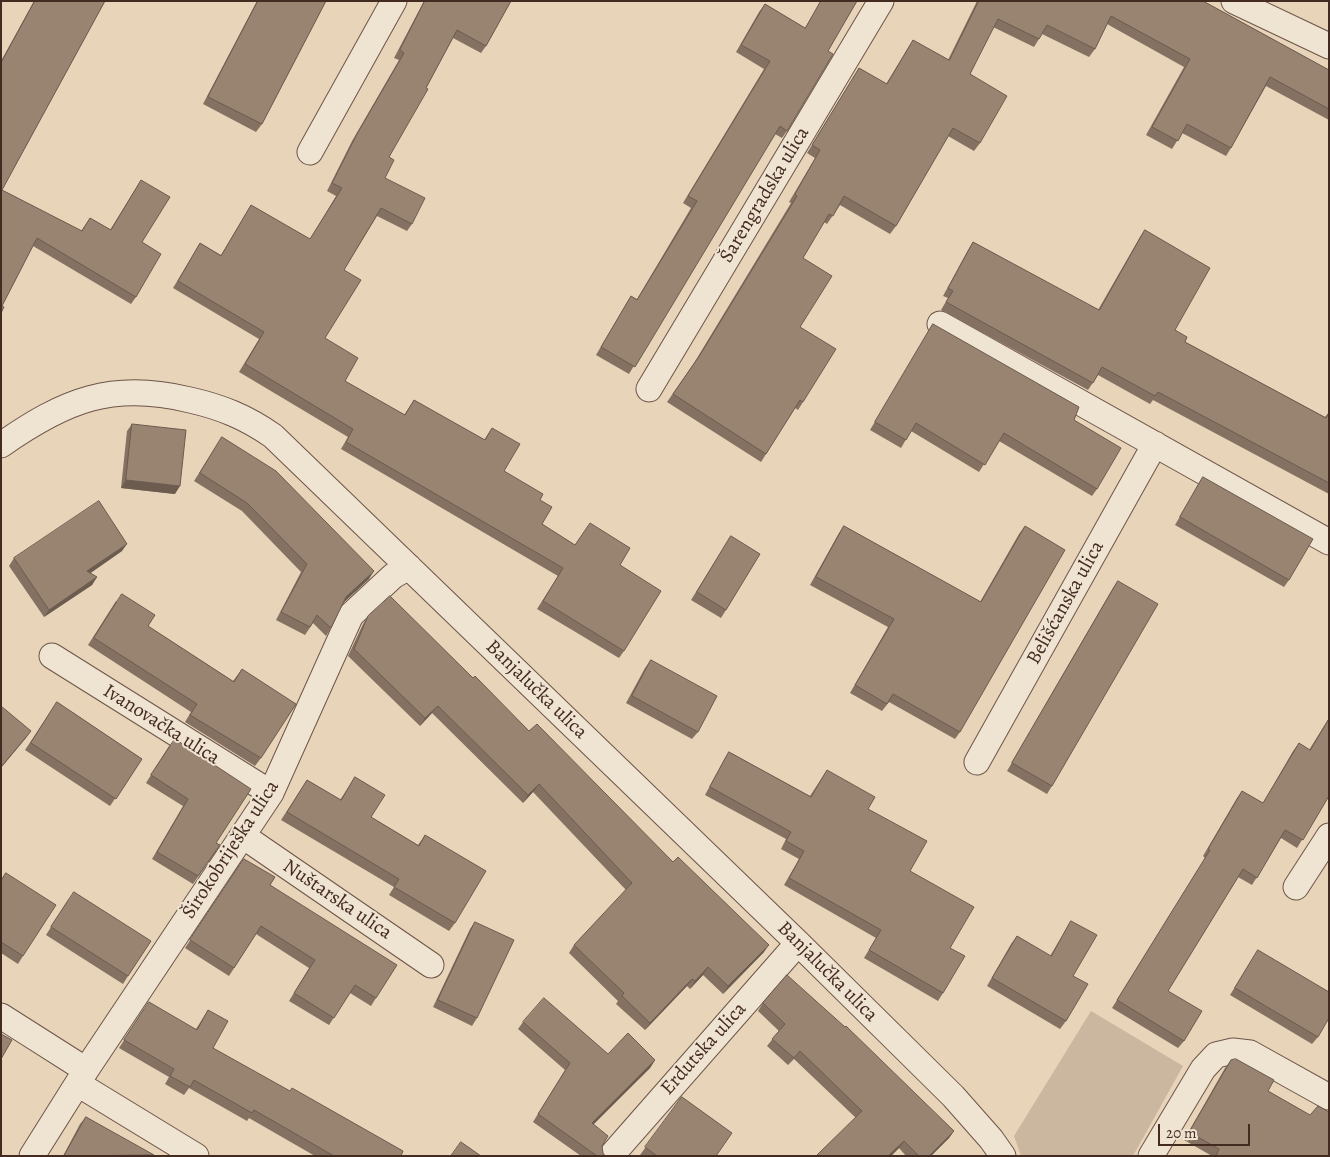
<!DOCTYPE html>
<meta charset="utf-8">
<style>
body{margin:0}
#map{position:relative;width:1330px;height:1157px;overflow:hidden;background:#e7d4b9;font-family:Alegreya,serif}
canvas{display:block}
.frame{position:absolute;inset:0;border:2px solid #442b22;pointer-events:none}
.scale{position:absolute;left:1158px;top:1124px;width:92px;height:22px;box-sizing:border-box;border:2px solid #442b22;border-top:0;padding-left:6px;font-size:15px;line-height:18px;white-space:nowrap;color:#442b22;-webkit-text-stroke:4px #efe3d2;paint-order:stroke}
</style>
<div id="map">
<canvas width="1330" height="1157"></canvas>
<div class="frame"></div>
<div class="scale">20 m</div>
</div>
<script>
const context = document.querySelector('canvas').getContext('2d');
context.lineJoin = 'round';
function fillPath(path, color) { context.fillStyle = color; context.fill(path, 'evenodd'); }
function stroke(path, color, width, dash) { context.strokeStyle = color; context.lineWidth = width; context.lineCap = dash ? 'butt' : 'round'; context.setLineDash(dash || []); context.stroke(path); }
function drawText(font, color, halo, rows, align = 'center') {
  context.font = font + ' Alegreya,serif'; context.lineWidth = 4; context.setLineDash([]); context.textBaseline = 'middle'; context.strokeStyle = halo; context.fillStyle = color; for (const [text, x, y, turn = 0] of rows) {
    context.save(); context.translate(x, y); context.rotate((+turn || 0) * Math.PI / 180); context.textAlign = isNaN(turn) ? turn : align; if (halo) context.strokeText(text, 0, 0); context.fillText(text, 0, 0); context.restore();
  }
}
const green = new Path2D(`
 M1091,1011L1183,1066L1133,1156H1021L1014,1136Z`);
const minor = new Path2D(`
 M1234,1L1329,46
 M310,152L394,1
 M940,324L1329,542
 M649,389L881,1
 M1,445C65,400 112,381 190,400C221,407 246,417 273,436L798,943L953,1096L991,1139L1003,1156
 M52,656L271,793
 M977,762L1155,444
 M243,836L431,965
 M1296,887L1329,836
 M1,1016L86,1070
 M78,1084L196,1156
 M32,1156L86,1070L271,793L351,615L393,576L409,567
 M611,1156L798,943
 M1151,1156L1203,1069L1216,1055L1233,1051L1250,1053L1329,1097`);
const wall = new Path2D(`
 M34,1H105L2,190L81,231L90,218L110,230L141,180L142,242L136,297L131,304L33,246L2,306L1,313V61Z
 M257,1H326L262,124L256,132L203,104Z
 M424,1H511L486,46L481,53L453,38L389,157L385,178L412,224L407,231L377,216L344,270L325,338L345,381L404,415L414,400L484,440L492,428L504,471L540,500L542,524L575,545L620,565L624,651L619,658L537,609L558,576L341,449L348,437L239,372L259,339L173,288L200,243L221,255L251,205L310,239L336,196L327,191L352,141L399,60L394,58Z
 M821,1H857L828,51L787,131L782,138L775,134L629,374L596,355L626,304L631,296L637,299L691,208L683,203L764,69L736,52L759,12L765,4L805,28Z
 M977,1H1203L1329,70V120L1266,86L1231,148L1226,156L1182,133L1172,149L1146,135L1184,67L1107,24L1095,49L1089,57L1042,34L1034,47L993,27L970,74L980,143L974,151L948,136L896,226L890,234L840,205L827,224L824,222L803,258L800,327L803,402L798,410L795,408L761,462L667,402L694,363L791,203L789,202L815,158L807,153L859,68L886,84L908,48L913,40L948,60Z
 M1145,230L1175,330L1185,342L1325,417L1329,412V494L1153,400L1150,404L1098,375L1088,390L941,310L948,298L943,296L968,250L973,242L1098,310L1140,237Z
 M933,324L1097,489L1092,496L999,441L979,472L911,431L901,448L870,430L928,332Z
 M132,424L175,494L121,488L127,431Z
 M222,437L369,579L344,602L331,628L326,636L313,623L305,635L276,620L301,572L242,511L194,481Z
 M1203,477L1289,580L1284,587L1175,525L1198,485Z
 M844,526L980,602L1019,534L1025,526L960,732L955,739L889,702L882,711L850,693L888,627L810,585L839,533Z
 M731,536L726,610L721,618L691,600Z
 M122,551L90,573L97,577L92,585L44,617L9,566L14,558Z
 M1118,581L1052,786L1047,794L1007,771L1113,588Z
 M116,601L148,626L233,681L242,669L261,758L255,766L185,722L191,712L88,645Z
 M368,616L473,678L529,731L673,862L764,952L723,994L703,975L690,989L687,986L645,1030L616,1004L618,1001L569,953L574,945L626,890L533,792L523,803L432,713L420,726L348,656L363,624Z
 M651,660L698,732L692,739L626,703L645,668Z
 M57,702L142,759L110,806L25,750Z
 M1329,718V796L1297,848L1281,838L1252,885L1238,877L1168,991L1184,1041L1178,1048L1112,1008L1205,858L1203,856L1237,798L1242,791L1263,803L1293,751L1299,743L1309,750Z
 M169,746L216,843L220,845L193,884L152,859L183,806L146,783Z
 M729,752L810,796L827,770L868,809L910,871L950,948L943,993L938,1001L864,958L876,938L784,885L799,859L781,849L786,839L705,795L724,760Z
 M355,777L371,817L418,845L425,835L455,923L449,931L389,895L394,887L281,820L307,780L340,800Z
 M244,859L270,885L376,998L371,1006L350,993L329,1025L289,1001L309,968L256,934L229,976L185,948Z
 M6,873L23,956L18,964L1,953V880Z
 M68,900L128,976L123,984L46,935Z
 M1071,921L1073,976L1066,1021L1060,1029L987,986L1011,944L1017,936L1050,956Z
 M475,922L477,1018L472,1026L433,1007L470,929Z
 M1258,950L1318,1037L1312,1044L1230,995Z
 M763,1003L954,1131L949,1138L931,1156H906L899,1148L891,1156H816L856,1118L794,1059L788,1065L767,1046L779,1031L758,1011Z
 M144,1009L196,1029L208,1010L213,1048L401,1156H315L249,1118L247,1121L189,1088L184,1095L165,1084L169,1077L119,1048Z
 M523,1022L608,1054L655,1060L650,1068L593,1124L602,1146L603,1153L605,1156H581L533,1122L565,1070L518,1029Z
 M1231,1060L1268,1091L1310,1115L1329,1156H1212L1184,1140L1225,1068Z
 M682,1097L716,1156H641L640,1155Z
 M86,1117L153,1156H63L80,1124Z`);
const shadedWall = new Path2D(`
 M126,480L180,486L175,494L121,488Z
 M127,544L122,551L82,579L87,571Z
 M374,571L369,579L341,605L346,597Z
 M97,577L92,585L44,617L49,610Z
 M438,706L432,713L420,726L425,718Z
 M31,731L26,738L1,768V767Z
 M539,784L533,792L523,803L528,795Z
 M769,945L764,952L723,994L728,986Z
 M708,967L703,975L690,989L695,981Z
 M692,979L687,986L645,1030L650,1023Z
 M655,1060L650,1068L587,1131L592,1123Z
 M954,1131L949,1138L931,1156H929Z
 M904,1141L899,1148L891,1156H888Z`);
const building = new Path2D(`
 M35,1H105L2,190L82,231L90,218L111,230L141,180L170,197L142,242L161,254L136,297L37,238L2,306L4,307L1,313V63Z
 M258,1H326L262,124L208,97Z
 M425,1H511L486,46L457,30L426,88L428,89L389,157L394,160L385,178L425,198L412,224L381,208L344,270L361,280L325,338L358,358L345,381L405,415L414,400L485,440L492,428L520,444L504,471L543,494L540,500L552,507L542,524L575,545L590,523L630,548L620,565L661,591L624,651L543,601L563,568L346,442L353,429L245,364L264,332L178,281L200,243L221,256L251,205L310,239L342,188L332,183L357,134L404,53L400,50Z
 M821,1H857L828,51L833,54L787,131L780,126L635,367L601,347L631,296L637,300L697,201L688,196L770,61L741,45L765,4L805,28Z
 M979,1H1203L1329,70V109L1270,77L1231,148L1187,124L1178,141L1152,127L1190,59L1111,16L1095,49L1047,25L1039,39L998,19L970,74L1007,96L980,143L953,128L896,226L844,196L833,216L829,214L803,258L832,276L800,327L836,349L803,402L800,400L766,454L673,394L700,355L797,196L795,194L820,150L812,145L859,68L887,84L913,40L949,60Z
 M1145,230L1210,268L1175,330L1187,337L1185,342L1326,418L1329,413V483L1158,392L1155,396L1102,367L1093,383L946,302L953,291L948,288L973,242L1099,310Z
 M933,324L1079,407L1074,420L1121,448L1097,489L1004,433L985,465L916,423L906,440L875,422Z
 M132,424L186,430L180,486L126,480Z
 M222,437L276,471L374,571L346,597L331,628L317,615L310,627L281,612L307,564L247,503L200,473Z
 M1203,477L1313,539L1289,580L1180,517Z
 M99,501L127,544L87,571L97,577L49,610L14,558Z
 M844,526L981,602L1025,526L1065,550L960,732L893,694L887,704L855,685L894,619L816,577Z
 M731,536L760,554L726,610L697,592Z
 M1118,581L1158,604L1052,786L1012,763Z
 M122,594L155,615L148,626L234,682L242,669L296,704L261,758L190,715L197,704L94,638Z
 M390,596L473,678L475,676L529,731L537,724L673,862L678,857L769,945L728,986L708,967L695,981L692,979L650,1023L622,996L624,993L574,945L632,883L539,784L528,795L438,706L425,718L354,649L368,616Z
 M651,660L717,696L698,732L632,696Z
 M57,702L142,759L116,799L31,743Z
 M1,706L31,731L1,767Z
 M1329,719V796L1303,840L1285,830L1257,878L1243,869L1168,991L1202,1011L1184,1041L1117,1000L1210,850L1208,849L1242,791L1263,803L1299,743L1310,750Z
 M175,739L251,789L216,843L220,845L198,876L157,852L188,799L151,775Z
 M729,752L811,797L827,770L875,797L868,809L927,841L910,871L974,907L950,948L965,956L943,993L869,950L881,930L789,878L804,851L786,841L791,832L710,787Z
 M355,777L385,795L371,817L419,846L425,835L486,871L455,923L394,887L399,879L287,812L307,780L341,800Z
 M244,859L275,877L270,885L397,965L376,998L355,985L334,1018L294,993L315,960L261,926L234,968L190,940Z
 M6,873L56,905L23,956L1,942V881Z
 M74,892L151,941L128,976L51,927Z
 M1071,921L1097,935L1073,976L1088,984L1066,1021L992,978L1017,936L1051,956Z
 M475,922L514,940L477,1018L438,1000Z
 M1258,950L1329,992V1018L1318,1037L1235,988Z
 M787,975L845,1027L846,1026L954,1131L929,1156H919L904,1141L888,1156H816L862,1111L800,1051L794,1058L772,1039L785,1024L763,1003Z
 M544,998L608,1054L628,1033L655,1060L592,1123L608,1136L602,1146L603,1153L605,1156H597L538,1114L570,1063L523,1022Z
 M149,1002L197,1030L208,1010L228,1021L213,1048L290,1091L292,1088L403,1151L401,1156H334L254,1110L252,1113L194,1080L190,1087L170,1076L174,1069L124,1040Z
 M1,1034L12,1040L1,1059Z
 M1236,1059L1274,1080L1268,1091L1310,1115L1318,1106L1329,1112V1156H1216L1219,1149L1189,1132L1231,1060Z
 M682,1097L732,1133L716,1156H657L645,1147Z
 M86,1117L154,1155L64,1156Z
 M461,1142L481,1156H451Z`);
const streetNames = [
 ["Šarengradska ulica",765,195,-59],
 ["Belišćanska ulica",1066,603,-61],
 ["Banjalučka ulica",536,690,44],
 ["Ivanovačka ulica",161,725,32],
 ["Širokobriješka ulica",231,850,-57],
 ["Nuštarska ulica",337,900,34],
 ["Banjalučka ulica",827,972,45],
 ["Erdutska ulica",704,1049,-48]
];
fillPath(green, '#cbb79f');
stroke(minor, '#6d5548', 27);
stroke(minor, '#efe3d2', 25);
fillPath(wall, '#847161');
fillPath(shadedWall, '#6b5c4f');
fillPath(building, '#998371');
stroke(building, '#6b5c4f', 1);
drawText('20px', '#442b22', '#efe3d2', streetNames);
</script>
